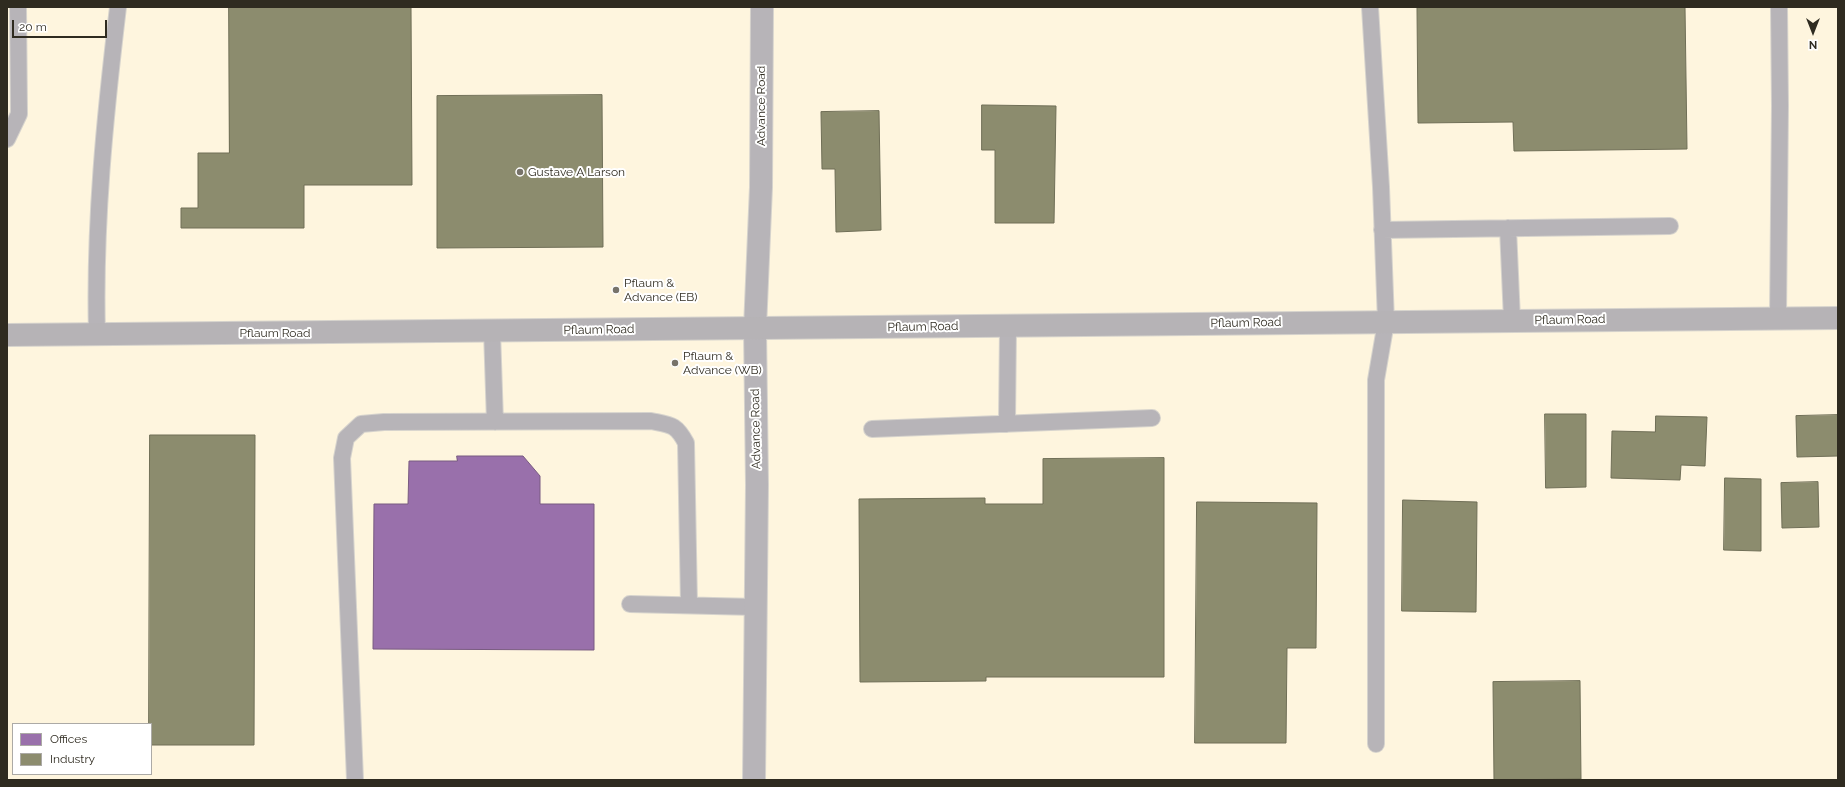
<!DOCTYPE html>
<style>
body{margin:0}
#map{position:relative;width:1845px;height:787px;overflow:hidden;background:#fcf9f2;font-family:Raleway,sans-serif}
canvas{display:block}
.frame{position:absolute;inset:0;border:8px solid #2f2b20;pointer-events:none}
.legend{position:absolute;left:12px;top:723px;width:140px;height:52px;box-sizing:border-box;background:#fff;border:1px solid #acaaa6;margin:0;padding:5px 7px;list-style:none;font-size:12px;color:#2f2b20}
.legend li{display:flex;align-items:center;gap:8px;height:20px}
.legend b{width:20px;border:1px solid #acaaa6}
.north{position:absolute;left:1793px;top:12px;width:40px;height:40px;-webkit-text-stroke:3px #fff;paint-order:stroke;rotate:180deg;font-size:11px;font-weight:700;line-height:16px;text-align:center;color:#2f2b20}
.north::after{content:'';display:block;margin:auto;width:14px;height:18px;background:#2f2b20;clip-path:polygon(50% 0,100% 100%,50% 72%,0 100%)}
.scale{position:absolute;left:12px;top:20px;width:95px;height:18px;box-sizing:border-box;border:2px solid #2f2b20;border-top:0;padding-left:5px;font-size:12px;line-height:14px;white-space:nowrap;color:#2f2b20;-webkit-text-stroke:3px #fff;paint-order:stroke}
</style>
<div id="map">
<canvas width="1845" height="787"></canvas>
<div class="frame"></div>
<ul class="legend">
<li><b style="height:11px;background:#9970ab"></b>Offices</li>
<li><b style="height:11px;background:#8c8c6e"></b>Industry</li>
</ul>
<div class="north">N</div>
<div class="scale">20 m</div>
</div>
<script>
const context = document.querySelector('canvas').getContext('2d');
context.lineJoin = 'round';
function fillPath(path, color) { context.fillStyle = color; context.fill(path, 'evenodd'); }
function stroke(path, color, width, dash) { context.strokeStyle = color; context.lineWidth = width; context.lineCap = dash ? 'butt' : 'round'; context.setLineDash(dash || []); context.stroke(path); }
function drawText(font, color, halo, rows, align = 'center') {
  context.font = font + ' Raleway,sans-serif'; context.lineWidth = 4; context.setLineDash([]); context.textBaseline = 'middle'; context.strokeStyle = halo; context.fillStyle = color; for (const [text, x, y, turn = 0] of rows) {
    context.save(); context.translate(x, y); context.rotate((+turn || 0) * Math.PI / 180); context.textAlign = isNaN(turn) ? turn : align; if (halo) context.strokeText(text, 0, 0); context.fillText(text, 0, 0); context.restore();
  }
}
const built = new Path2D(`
 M7,7H1838V780H7ZM13,724H151V774H13Z`);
const offices = new Path2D(`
 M457,456H523L540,476V504H594V650L373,649L374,504H408L409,461H457Z`);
const industry = new Path2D(`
 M229,7H411L412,185H304V228H181V208H198V153H229Z
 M1501,7H1685L1687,149L1514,151L1513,122L1418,123L1417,8Z
 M602,95L603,247L437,248V96Z
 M982,105L1056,106L1054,223H995V150H982Z
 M879,111L881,230L836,232L835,169H822L821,112Z
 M1545,414H1586V487L1546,488Z
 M1838,415V456L1797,457L1796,416Z
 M1656,416L1707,417L1705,466L1681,465L1680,480L1611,478L1612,431L1655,432Z
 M150,435H255L254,745H151V724H149Z
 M1164,458V677H986V681L860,682L859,499L985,498V504H1043V459Z
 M1725,478L1761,479V551L1724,550Z
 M1818,482L1819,527L1782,528L1781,483Z
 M1403,500L1477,502L1476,612L1402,611Z
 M1197,502L1317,503L1316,648H1287L1286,743H1195Z
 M1580,681L1581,779L1494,780L1493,682Z`);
const lane = new Path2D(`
 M1370,7L1381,187L1386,322L1376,380V744
 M7,139L19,114L18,7
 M1508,228L1512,320
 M1382,230L1670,226
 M1778,318L1780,106L1779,7
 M492,331L495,422
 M97,334C94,224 105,116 118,7
 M1007,424L1008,326
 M872,429L1152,418
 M630,604L755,607
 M355,780L342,458L346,438L361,424L384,422L651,421C671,425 676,424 686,443L689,605`);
const street = new Path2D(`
 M754,780L757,485L755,328L761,187L762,7`);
const secondary = new Path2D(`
 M7,335L1838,318`);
const markers = [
 [520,172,4,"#77736a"],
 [616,290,4,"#77736a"],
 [675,363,4,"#77736a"]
];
const streetNames = [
 ["Advance Road",761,106,-90],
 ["Pflaum Road",1570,320,-1],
 ["Pflaum Road",1246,323,-1],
 ["Pflaum Road",923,327,-1],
 ["Pflaum Road",599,330,-1],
 ["Pflaum Road",275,333],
 ["Advance Road",756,429,-91]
];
const poiNames = [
 ["Gustave A Larson",528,172],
 ["Pflaum &",624,283],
 ["Advance (EB)",624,297],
 ["Pflaum &",683,356],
 ["Advance (WB)",683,370]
];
fillPath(built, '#fef5de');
fillPath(offices, '#9970ab');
stroke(offices, '#795b81', 1);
fillPath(industry, '#8c8c6e');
stroke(industry, '#706f57', 1);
stroke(lane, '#d6d3cd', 18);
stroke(street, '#d6d3cd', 24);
stroke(secondary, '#d6d3cd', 24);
stroke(lane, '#b7b4b8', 16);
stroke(street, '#b7b4b8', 22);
stroke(secondary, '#b6b3b6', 22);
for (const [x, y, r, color] of markers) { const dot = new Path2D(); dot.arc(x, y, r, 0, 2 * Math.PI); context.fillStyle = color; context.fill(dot); stroke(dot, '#fff', 1.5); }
drawText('12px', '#2f2b20', '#fff', streetNames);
drawText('12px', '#2f2b20', '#fff', poiNames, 'left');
</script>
